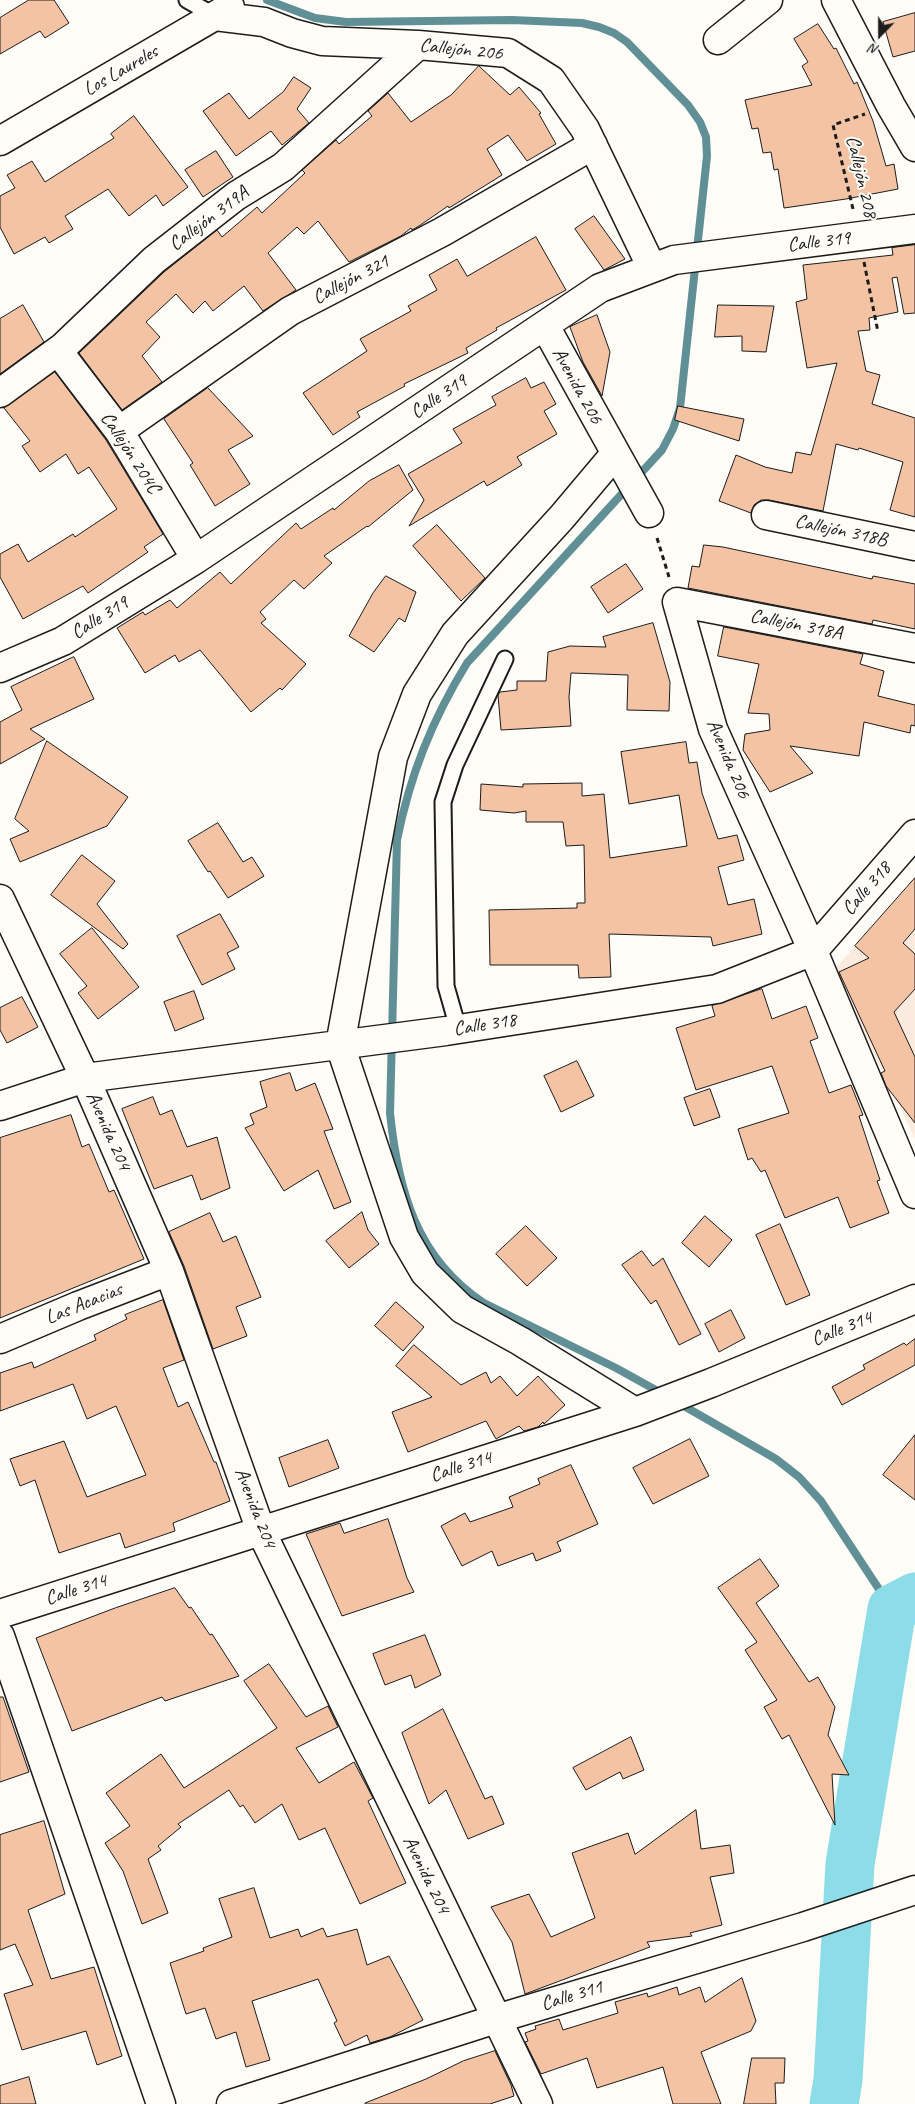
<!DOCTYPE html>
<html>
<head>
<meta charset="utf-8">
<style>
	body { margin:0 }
	#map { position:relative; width:915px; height:2104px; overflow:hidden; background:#fdfcf7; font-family:Caveat,sans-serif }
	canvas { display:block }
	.north { position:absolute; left:855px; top:10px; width:50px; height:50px; -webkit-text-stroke:4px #fdfcf7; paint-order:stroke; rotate:202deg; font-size:14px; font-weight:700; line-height:20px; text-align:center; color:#1c1c1c }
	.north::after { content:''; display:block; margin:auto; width:18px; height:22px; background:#1c1c1c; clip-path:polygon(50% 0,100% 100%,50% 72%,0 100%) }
</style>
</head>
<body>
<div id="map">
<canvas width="915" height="2104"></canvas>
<div class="north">N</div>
</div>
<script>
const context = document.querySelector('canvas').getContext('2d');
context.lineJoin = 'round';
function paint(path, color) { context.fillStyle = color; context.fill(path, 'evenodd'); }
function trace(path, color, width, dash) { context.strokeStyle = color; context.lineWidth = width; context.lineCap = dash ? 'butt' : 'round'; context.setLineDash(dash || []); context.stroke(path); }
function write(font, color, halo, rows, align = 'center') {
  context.font = font + ' Caveat,sans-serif'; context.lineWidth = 4; context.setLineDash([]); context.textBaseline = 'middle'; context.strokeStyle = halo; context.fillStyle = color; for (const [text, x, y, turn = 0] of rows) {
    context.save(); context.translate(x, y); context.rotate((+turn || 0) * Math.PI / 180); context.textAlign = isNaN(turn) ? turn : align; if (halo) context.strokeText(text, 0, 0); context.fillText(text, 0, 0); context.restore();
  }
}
paint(new Path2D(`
	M915,878V1139L834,970Z`), '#faebde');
trace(new Path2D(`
	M267,0L315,18L346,22L512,20L582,23L599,27L614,33L627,42L688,105L700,122L706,137L707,156L680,408L673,429L662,450L467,663C432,720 410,775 397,840L390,1113C398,1190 416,1258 484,1303L616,1368L663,1394
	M677,1402L776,1459L799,1477L821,1501L892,1609`), '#609096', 8);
trace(new Path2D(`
	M834,2104L838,2080L850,1864L892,1609L915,1597`), '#8ddde8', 49);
const building = new Path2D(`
	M29,0H54L69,23L45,38L40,31L0,54V18Z
	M915,13V51L893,57L883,22Z
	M818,24L834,49L836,48L854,84L857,82L873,121L886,166L894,164L898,189L846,199L784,208L778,169L774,170L771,152L763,153L758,128L752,129L745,100L812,85L802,66L808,62L794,39Z
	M479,66L510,95L519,87L541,113L539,114L556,144L527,161L508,135L487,149L502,175L449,208L448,206L419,226L412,230L411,228L401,236L349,262L318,221L304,234L297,227L268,253L296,290L263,311L244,286L213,311L205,301L193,313L176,294L146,322L160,337L142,356L162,382L122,410L79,353L164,272L217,230L222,237L257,207L262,213L305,173L302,170L336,140L339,144L372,116L368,111L388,93L411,122L451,95Z
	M294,77L311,88L297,109L309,123L282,145L271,131L236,156L203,111L229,93L249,119L283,92Z
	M134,116L188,187L163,206L156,195L129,216L108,189L65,216L73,229L49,243L45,237L14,254L0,227V196L15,188L7,175L32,161L45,182L114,138L111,134Z
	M216,151L233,177L203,197L185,170Z
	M594,216L625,259L604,270L575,229Z
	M536,237L566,290L496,328L497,330L466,348L468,353L404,384L405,386L357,412L360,417L333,435L303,393L367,351L360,339L411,311L408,306L437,290L429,275L457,259L467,276Z
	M915,245V313L904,314L897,277L892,278L898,312L869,318L870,330L858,331L866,371L880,375L872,404L915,418V517L890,510L903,462L859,448L858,450L836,444L823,511L769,500H761L754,505L751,513L719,501L736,455L765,467L792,473L796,452L811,455L837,363L807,368L796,302L807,299L803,265L893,255L892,248Z
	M23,305L44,342L0,374V319Z
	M718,305L774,306L766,352L742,351V336L715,337Z
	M597,315L610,352L602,396L583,362L570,327Z
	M55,372L106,440L163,534L144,547L148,552L88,593L83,586L23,619L0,577V554L18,544L28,562L73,534L75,537L117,509L89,467L78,474L66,454L40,472L22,446L30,441L4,408Z
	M526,378L531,388L544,382L556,404L544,411L557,434L517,457L522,465L487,486L484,481L409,526L424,500L408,474L462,443L453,429L496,405L492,397Z
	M208,388L253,436L228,450L250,484L215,506L190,465L193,463L164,419Z
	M678,406L744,419L739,441L675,420Z
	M399,465L413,490L368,527L367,526L324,556L332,563L304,589L294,580L260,612L266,619L261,623L306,664L282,690L280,688L251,712L200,650L179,662L175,655L145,673L117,628L143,612L145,615L170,600L177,608L220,572L231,584L296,523L301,529L333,508L334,510L369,481Z
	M437,525L485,578L461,601L413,546Z
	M704,545L723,547L872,579L873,576L915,584V629L873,620L872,624L688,588L692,566L699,567Z
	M626,564L643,589L608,613L591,587Z
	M386,576L416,592L405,622L399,618L374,652L349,636L373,593Z
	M653,623L670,682L669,711L627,710L628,675L571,673L569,697L571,726L501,730L498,695L500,692L517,690V681H546L548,652L570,646L606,647L603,637Z
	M724,627L863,654L860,664L884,671L878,696L915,705V726L911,725L910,733L864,722L859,756L790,746L813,773L770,792L743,750L745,734L770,730L769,714L748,713L759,664L718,656Z
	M74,657L94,699L30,729L45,739L0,764V722L22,710L11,687Z
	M47,741L128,797L107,826L20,862L10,839L29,831L15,819Z
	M686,742L689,763L697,762L702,793L718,839L737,835L744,860L718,867L728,905L754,899L762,934L713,946L711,937L609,934L611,977L579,978L578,965H490L489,910L577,908V903H585L584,845L566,846L563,822H526V811L514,813L480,810L481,784L523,787V784L582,783V796L604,794L610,858L687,846L679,795L629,804L621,752Z
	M218,823L243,862L252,857L264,876L228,898L210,871L208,872L188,841Z
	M82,855L115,881L97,904L128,944L123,949L51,895Z
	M915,878V929L903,943L915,954V989L894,1012L915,1057V1123L886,1086L881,1073L885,1071L839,972L869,958L855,946Z
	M220,914L239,947L227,953L235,969L202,985L177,936Z
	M92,928L139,987L98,1019L78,993L87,986L60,954Z
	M762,989L772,1019L806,1006L818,1038L810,1041L829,1093L851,1085L863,1115L859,1116L880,1180L877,1181L889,1213L850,1228L838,1197L785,1218L765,1170L761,1172L752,1158L748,1160L738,1129L789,1113L772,1066L696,1090L676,1028L715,1016L712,1006Z
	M194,991L204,1019L175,1031L164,1002Z
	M22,997L38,1027L7,1043L0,1030V1008Z
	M577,1061L594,1096L561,1112L544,1076Z
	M290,1073L296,1091L315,1083L333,1129L324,1131L351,1202L334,1209L318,1170L284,1191L245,1128L254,1124L250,1114L267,1107L260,1082Z
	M710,1089L720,1117L694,1126L684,1098Z
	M153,1097L160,1115L172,1110L187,1147L217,1137L230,1188L201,1200L192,1175L154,1189L122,1109Z
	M71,1115L82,1147L89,1144L109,1192L114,1190L144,1259L0,1318V1138Z
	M362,1212L368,1230L379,1244L349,1268L326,1241Z
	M210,1213L223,1242L236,1236L261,1297L236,1307L247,1336L213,1349L184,1266L169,1232Z
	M705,1216L732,1240L709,1267L682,1243Z
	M780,1224L810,1295L786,1305L756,1235Z
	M526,1226L557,1258L527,1286L496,1254Z
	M642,1251L653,1266L663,1258L701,1334L679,1345L656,1300L651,1304L622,1265Z
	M163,1300L184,1360L163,1368L178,1407L188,1402L214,1462H216L230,1501L173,1523L175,1531L125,1548L120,1533L59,1553L35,1480L20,1486L10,1459L64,1441L87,1497L146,1475L116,1406L87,1419L73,1384L0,1411V1373L32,1362L34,1368L96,1340L94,1335L127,1319L125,1315Z
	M396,1302L424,1327L403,1351L375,1326Z
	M731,1310L745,1338L719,1352L705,1324Z
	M915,1339V1365L842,1405L832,1387L865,1369L863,1365L904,1343L906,1345Z
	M414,1345L461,1385L486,1372L491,1383L500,1376L517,1396L538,1376L565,1405L544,1424L543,1422L538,1427L524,1431L519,1426L496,1439L486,1421L408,1452L392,1412L432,1397L396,1366Z
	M915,1435V1500L883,1475Z
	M690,1439L709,1476L653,1504L633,1468Z
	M328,1440L339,1468L289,1487L279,1458Z
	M571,1465L598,1524L557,1542L561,1551L536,1561L533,1553L498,1566L492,1551L462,1566L441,1526L465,1513L470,1522L513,1507L509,1497L540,1484L538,1479Z
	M388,1519L407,1578L414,1592L342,1616L306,1534L340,1523L344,1533Z
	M760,1559L779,1586L756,1603L809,1682L818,1677L835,1707L828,1735L849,1775L832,1774L835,1825L789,1735L782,1739L764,1707L777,1700L745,1650L757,1642L718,1588Z
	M175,1588L189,1608L191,1607L210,1635L212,1634L239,1676L165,1701L162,1697L72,1731L36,1638L115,1608Z
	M425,1635L441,1675L415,1688L411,1675L385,1685L373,1654Z
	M269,1664L306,1717L328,1706L338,1727L296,1748L319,1783L354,1762L373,1798L368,1801L406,1883L360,1904L325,1828L299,1840L282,1804L255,1823L243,1805L240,1807L229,1790L178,1824L181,1827L158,1846L161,1850L148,1859L168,1913L142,1924L123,1871L105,1843L130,1826L106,1793L161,1754L184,1788L277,1728L244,1681Z
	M0,1697H3L29,1772L0,1782Z
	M443,1709L485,1799L492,1796L504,1824L468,1839L446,1790L429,1804L402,1733Z
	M631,1737L644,1770L623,1779L620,1772L586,1790L573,1768Z
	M696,1810L701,1849L730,1845L734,1873L710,1877L722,1925L690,1933L692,1936L647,1942L650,1947L525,1994L512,1942L491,1907L529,1894L551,1937L595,1918L572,1853L628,1833L635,1854Z
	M44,1821L65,1894L28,1910L51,1979L94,1967L122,2056L97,2065L86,2031L22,2050L4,1994L33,1985L15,1944L0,1950V1835Z
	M254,1888L270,1938L298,1929L301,1937L323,1928L327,1937L357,1929L367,1965L389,1956L423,2020L390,2037L370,2043L367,2035L345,2046L334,2023L337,2021L318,1979L252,2001L270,2060L246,2067L236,2032L216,2039L205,2008L186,2014L170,1963L204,1951L203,1948L232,1937L219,1899Z
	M742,1978L756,2021L751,2031L701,2052L721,2104H673L663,2067L597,2088L587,2058L541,2074L525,2042L528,2041L525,2033L536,2029L535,2026L559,2019L563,2030L618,2013L615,2002L647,1993L648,1997L677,1987L679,1995L700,1987L705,2002Z
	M495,2051L511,2085L514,2096L490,2104H365V2103L426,2079L463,2061Z
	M752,2058H785L784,2083H775L776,2104H744Z
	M29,2077L36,2104H0V2086Z`);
paint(building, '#f3c3a3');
trace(building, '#1c1c1c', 1);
const service = new Path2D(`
	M187,0L215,16
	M458,1028L446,986L443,802L455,765L505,659`);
const minor = new Path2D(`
	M836,0L891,106L915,147
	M215,16L264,22L292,33L322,41L418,45L508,53L551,80L585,129L652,268
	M718,40L768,0
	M0,141L230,7
	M545,326L649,513
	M58,351L119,431L196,559
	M0,393L63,347L154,260L236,196L283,167L418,45
	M119,431L290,311L442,232L593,145
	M615,454L562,517L455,634L417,694L393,757L340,1045L404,1237L425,1273L462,1309L520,1341L635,1412
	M766,515L915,546
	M915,648L677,602L713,729L813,951L915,1194
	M0,668L63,641L196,559L600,288L674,260L915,229
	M0,899L85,1078L169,1271L261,1531L538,2104
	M0,1106L85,1078L446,1031L717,989L813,951L915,834
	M0,1339L78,1306L169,1271
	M0,1614L635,1412L711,1383L915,1299
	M0,1636L161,2104`);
const tertiary = new Path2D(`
	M231,2104L496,2019L803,1927L915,1890`);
trace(service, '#1c1c1c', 19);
trace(minor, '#1c1c1c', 31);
trace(tertiary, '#1c1c1c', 31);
trace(new Path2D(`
	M853,209L833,125L865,114
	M864,262L878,332
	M657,538L669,577`), '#1c1c1c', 3, [5, 4]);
trace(service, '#fdfcf7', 15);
trace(minor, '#fdfcf7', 28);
trace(tertiary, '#fdfcf7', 28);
write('20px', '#1c1c1c', '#fdfcf7', [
	["Callejón 206",461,50,6],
	["Los Laureles",121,71,-30],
	["Callejón 208",861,177,77],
	["Callejón 319A",209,219,-37],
	["Calle 319",819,242,-7],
	["Callejón 321",351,280,-28],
	["Avenida 206",577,386,61],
	["Calle 319",439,397,-34],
	["Callejón 204C",130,453,57],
	["Callejón 318B",841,531,12],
	["Calle 319",100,618,-32],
	["Callejón 318A",796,625,11],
	["Avenida 206",728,759,67],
	["Calle 318",867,889,-49],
	["Calle 318",485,1025,-9],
	["Avenida 204",108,1131,66],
	["Las Acacias",84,1304,-22],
	["Calle 314",842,1329,-22],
	["Calle 314",461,1467,-18],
	["Avenida 204",255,1508,69],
	["Calle 314",76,1590,-18],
	["Avenida 204",426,1875,64],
	["Calle 311",572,1996,-17]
]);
</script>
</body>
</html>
